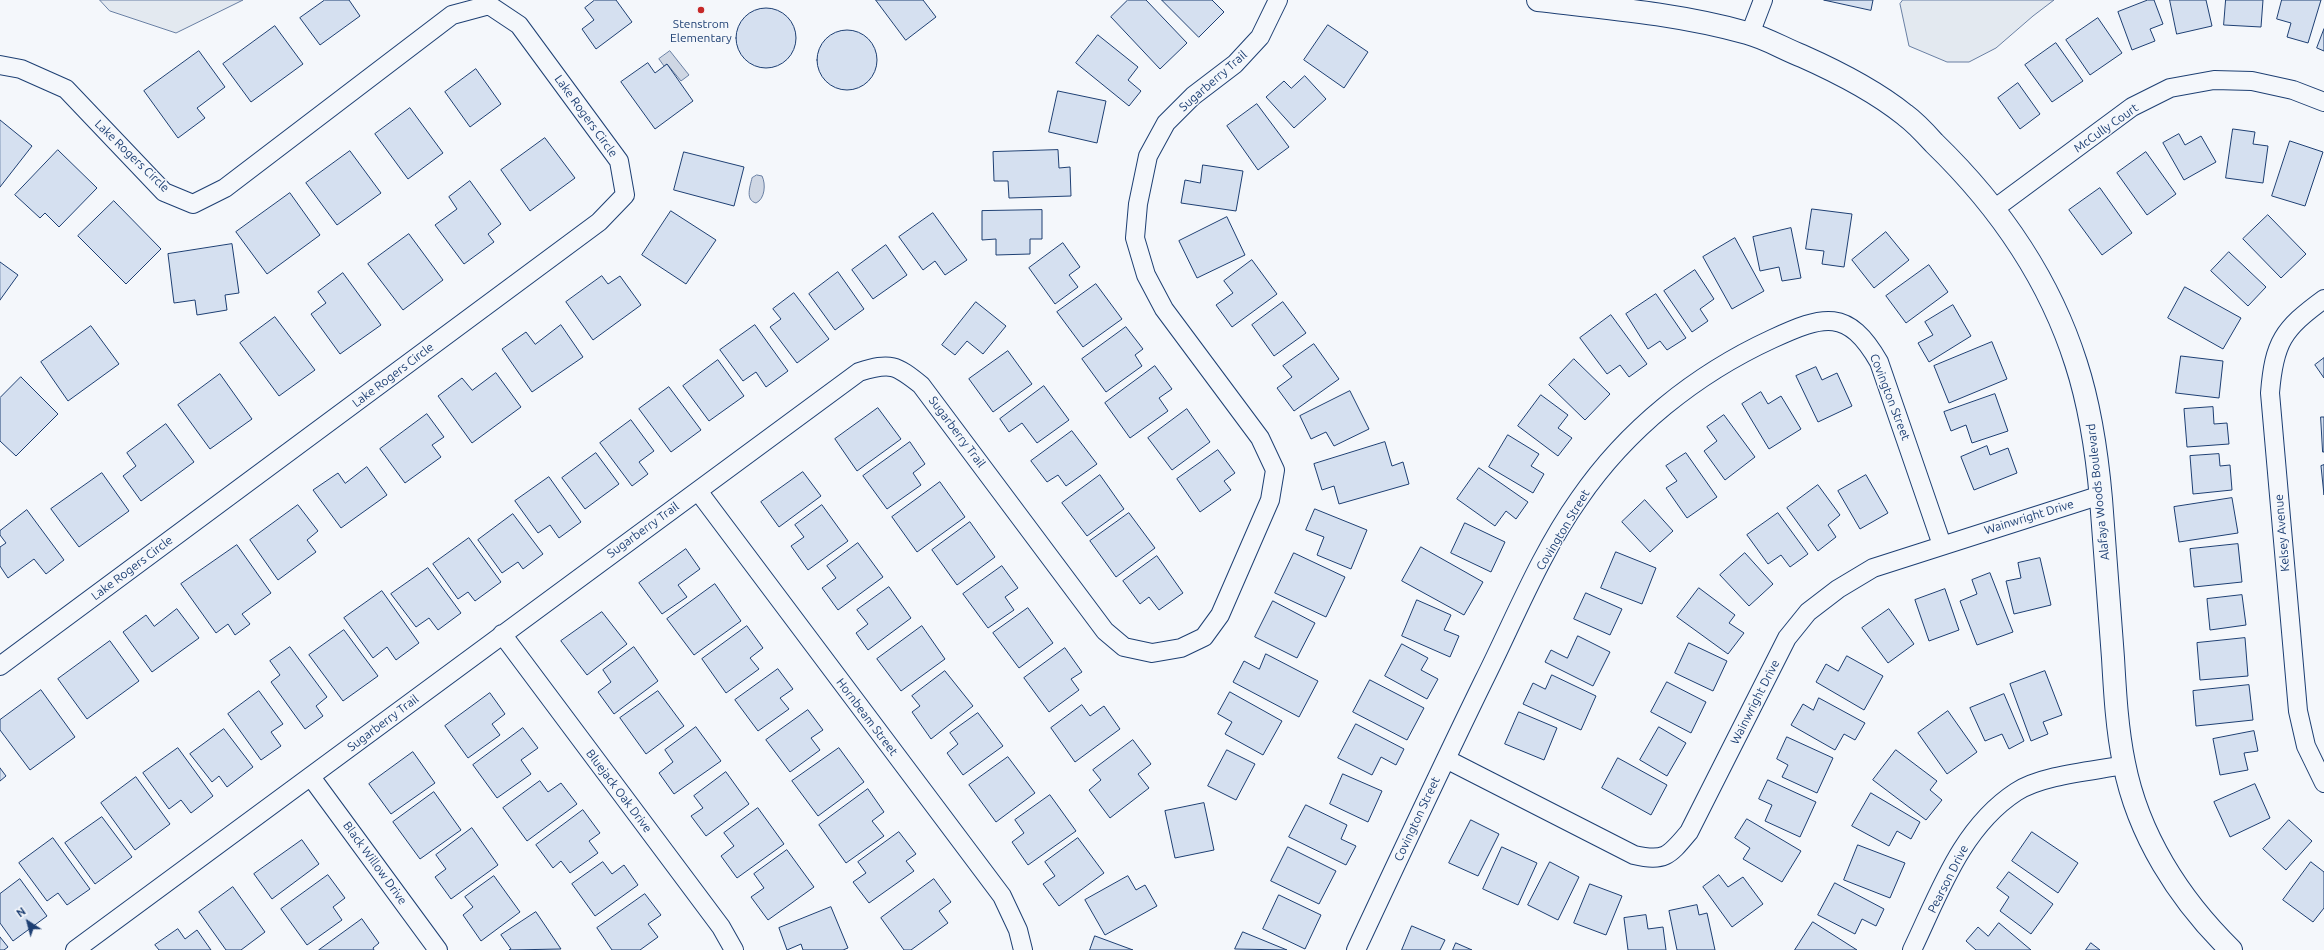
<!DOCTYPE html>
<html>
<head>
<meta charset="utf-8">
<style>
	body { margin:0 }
	#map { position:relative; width:2324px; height:950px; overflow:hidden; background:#f4f7fb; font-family:Ubuntu,sans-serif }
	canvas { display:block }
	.north { position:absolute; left:8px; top:902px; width:40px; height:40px; -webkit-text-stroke:3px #f4f7fb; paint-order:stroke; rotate:324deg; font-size:11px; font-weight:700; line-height:16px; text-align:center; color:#1d3f73 }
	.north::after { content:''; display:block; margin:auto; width:14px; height:18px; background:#1d3f73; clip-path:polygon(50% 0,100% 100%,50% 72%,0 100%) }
</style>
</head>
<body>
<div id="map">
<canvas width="2324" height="950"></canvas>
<div class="north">N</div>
</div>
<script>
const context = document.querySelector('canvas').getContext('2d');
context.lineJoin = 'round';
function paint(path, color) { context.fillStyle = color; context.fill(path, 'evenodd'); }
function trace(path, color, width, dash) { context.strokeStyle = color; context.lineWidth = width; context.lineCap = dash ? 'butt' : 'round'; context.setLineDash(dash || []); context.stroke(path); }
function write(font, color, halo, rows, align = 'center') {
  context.font = font + ' Ubuntu,sans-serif'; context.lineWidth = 3; context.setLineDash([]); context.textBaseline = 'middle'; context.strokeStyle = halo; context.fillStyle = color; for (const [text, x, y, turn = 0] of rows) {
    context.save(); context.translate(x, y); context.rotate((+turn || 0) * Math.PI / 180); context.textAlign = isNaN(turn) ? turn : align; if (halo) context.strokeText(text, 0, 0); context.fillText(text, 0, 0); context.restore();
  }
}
const green = new Path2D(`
	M100,0H243L176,33L110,11Z
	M1903,0H2054L2033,16L1996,48L1969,62H1947L1909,46L1900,4Z`);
paint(green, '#e3e9f0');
trace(green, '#687fa3', 1);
const water = new Path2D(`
	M670,51L689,75L681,81L667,64L664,66L659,59Z
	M757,175L762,176C766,184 765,199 756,203C745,200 750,187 752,178Z`);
paint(water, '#cfd7e4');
trace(water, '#687fa3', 1);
const building = new Path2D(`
	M325,0H349L360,16L320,45L300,18Z
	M595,0H616L632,22L596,49L582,29L594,20L585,8Z
	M876,0H923L936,17L906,40Z
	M1128,0H1146L1187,43L1160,69L1111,17Z
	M1162,0H1212L1224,12L1199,37Z
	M1824,0H1873L1871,10Z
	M2148,0H2154L2163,24L2150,29L2155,41L2132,50L2118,12Z
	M2170,0H2206L2212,26L2177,34Z
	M2226,0H2263L2261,27L2224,25Z
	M2282,0H2321L2308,43L2287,37L2291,23L2277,19Z
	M736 38a30 30 0 1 1 60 0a30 30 0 1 1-60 0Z
	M2098,18L2122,53L2090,75L2066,40Z
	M1328,25L1368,52L1344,88L1304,60Z
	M275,26L303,64L251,102L223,64Z
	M2324,29V51L2317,48Z
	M817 60a30 30 0 1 1 60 0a30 30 0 1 1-60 0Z
	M1098,35L1138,67L1128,80L1141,91L1129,106L1076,63Z
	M2056,43L2083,81L2052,102L2025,65Z
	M199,51L225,87L197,108L205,118L178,138L144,91Z
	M648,63L655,73L667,64L693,101L655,129L621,82Z
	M476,69L501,104L470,127L445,92Z
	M1305,76L1326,99L1294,128L1266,97L1284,81L1291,88Z
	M2018,83L2040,114L2020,129L1998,98Z
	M1058,91L1106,101L1097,143L1049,132Z
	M1257,104L1289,147L1258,170L1227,126Z
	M410,108L443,153L408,179L375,134Z
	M0,120L32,146L0,187Z
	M2233,129L2255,132L2253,144L2268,146L2263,183L2226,178Z
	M2179,134L2185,145L2201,136L2216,162L2184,180L2163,143Z
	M545,138L575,178L530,211L501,170Z
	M2290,141L2323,152L2305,206L2272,196Z
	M58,150L97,188L59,227L45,213L40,218L15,195Z
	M1058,150L1059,168L1070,167L1071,196L1009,198L1008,181H994L993,152Z
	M350,151L381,193L337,225L306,183Z
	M684,152L744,167L734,206L674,190Z
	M2146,152L2176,194L2147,215L2117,173Z
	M1203,165L1243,171L1236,211L1181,203L1185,180L1200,183Z
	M470,181L501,224L488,234L494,242L464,264L435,225L457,209L449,197Z
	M2100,188L2132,233L2102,255L2069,210Z
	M290,193L320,235L267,274L236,232Z
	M114,201L161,249L126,284L78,236Z
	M1812,209L1852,214L1844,267L1822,264L1824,251L1806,249Z
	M1042,210V239H1030V254L996,255V239L982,240V211Z
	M671,211L716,240L686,284L642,255Z
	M933,213L967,260L945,275L935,261L923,270L899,237Z
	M2268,215L2306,254L2281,278L2243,239Z
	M1227,217L1245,255L1197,278L1179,241Z
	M1791,228L1801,278L1782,281L1779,267L1760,271L1753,237Z
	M1886,232L1909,260L1874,288L1852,260Z
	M409,234L443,280L403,310L368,264Z
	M1735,238L1764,291L1732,309L1703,257Z
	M1063,243L1080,267L1069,275L1078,287L1055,304L1029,268Z
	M232,244L239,293L225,295L227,310L197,315L195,300L174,303L168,254Z
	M886,245L907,275L873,299L852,270Z
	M2229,252L2266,287L2248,306L2211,271Z
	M1252,260L1277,294L1232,327L1216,305L1233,293L1224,281Z
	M0,262L18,275L0,300Z
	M1929,265L1948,292L1906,323L1886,296Z
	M1695,270L1714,299L1700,309L1708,321L1692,332L1664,291Z
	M838,272L864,309L835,330L809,294Z
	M343,273L381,325L340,354L311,314L326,303L318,292Z
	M602,276L608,284L620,276L641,305L593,340L566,302Z
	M1096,284L1122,319L1083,347L1057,312Z
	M2185,287L2241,318L2223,349L2168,318Z
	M794,293L829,339L797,363L770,327L781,319L773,309Z
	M1656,294L1686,338L1667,350L1660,341L1648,349L1626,314Z
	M976,302L1006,326L983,354L967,341L955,355L942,345Z
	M1283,302L1306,333L1274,356L1252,325Z
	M1953,305L1971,336L1929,362L1918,343L1933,335L1925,322Z
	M1611,315L1647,364L1629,377L1620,365L1607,374L1580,338Z
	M275,317L315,370L279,396L240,343Z
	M561,325L583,357L532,392L502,349L526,332L535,344Z
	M755,325L788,371L766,387L756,372L743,381L720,350Z
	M91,326L119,364L68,401L41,362Z
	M1126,327L1143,349L1135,355L1142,366L1106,392L1082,359Z
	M1992,342L2007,379L1949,403L1934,366Z
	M1314,344L1339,379L1294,411L1277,388L1292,377L1283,366Z
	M1008,351L1032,384L993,412L969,379Z
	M2181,356L2223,361L2219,398L2176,393Z
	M2324,358V378L2315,365Z
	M1574,359L1610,394L1585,420L1549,385Z
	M718,360L744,396L709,421L683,386Z
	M1155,366L1172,389L1159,398L1168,411L1130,438L1105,403Z
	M1816,367L1822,380L1837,373L1852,406L1818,422L1796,376Z
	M496,373L521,407L472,443L438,396L462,378L472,390Z
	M220,374L252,419L210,449L178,405Z
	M21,377L58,414L16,456L0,441V398Z
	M1044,386L1069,420L1037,443L1022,423L1009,432L1000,419Z
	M669,387L701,430L671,452L639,409Z
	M1350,391L1369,429L1334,446L1326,432L1311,439L1300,416Z
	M1761,392L1768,404L1781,396L1801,429L1769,449L1742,404Z
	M1995,394L2008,431L1972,443L1966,425L1951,431L1944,412Z
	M1541,395L1568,415L1558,428L1572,438L1558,456L1518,426Z
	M2213,407L2214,424L2227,423L2229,444L2187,447L2184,409Z
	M878,408L901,439L857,471L835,439Z
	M1187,409L1210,442L1172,470L1148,438Z
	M427,414L444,437L432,445L441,457L405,483L380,449Z
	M1724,415L1755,457L1725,480L1704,451L1717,441L1707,427Z
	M2321,417H2324V452H2323Z
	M631,420L654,451L639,462L648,474L632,486L600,443Z
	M166,424L194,462L141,501L123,476L136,466L127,453Z
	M1072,431L1097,464L1066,486L1058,475L1047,482L1031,461Z
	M1508,435L1539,454L1531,466L1544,474L1533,493L1489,467Z
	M910,442L925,464L913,473L921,485L887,509L863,476Z
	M1385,442L1392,466L1403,462L1409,484L1339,504L1334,486L1322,490L1314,464Z
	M1987,446L1990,455L2008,448L2017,473L1974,490L1961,457Z
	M1218,450L1235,473L1224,481L1231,490L1200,512L1177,479Z
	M596,453L619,484L585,509L562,478Z
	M1686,453L1717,497L1687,518L1666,488L1677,481L1666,466Z
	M2219,454L2220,466L2230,465L2232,490L2193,494L2190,456Z
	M2324,465V495L2321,466Z
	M367,467L387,495L341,528L313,490L338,473L345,483Z
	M1479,468L1528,502L1516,519L1506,511L1495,526L1457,499Z
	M803,472L821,496L779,527L761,502Z
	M102,473L129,511L79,547L51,509Z
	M1100,475L1124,509L1087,536L1062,503Z
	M1866,475L1888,513L1860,529L1838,491Z
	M549,477L581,522L559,538L550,525L538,533L515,501Z
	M940,482L965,517L917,552L892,517Z
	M1818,485L1840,515L1828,525L1836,537L1818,551L1787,508Z
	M2232,498L2238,533L2179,542L2174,507Z
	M1645,500L1673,531L1650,552L1622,522Z
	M298,505L318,531L307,540L316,552L278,580L250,540Z
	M822,505L848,541L808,570L791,546L804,537L795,525Z
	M1315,509L1367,530L1351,569L1317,555L1324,537L1306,530Z
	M27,510L64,560L46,574L34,559L8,578L0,566V547L6,543L0,535V531Z
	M1129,513L1155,548L1116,577L1090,541Z
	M1778,513L1808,554L1790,567L1781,555L1768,564L1747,535Z
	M513,514L543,554L523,569L518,562L502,573L478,540Z
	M970,522L995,557L957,585L932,550Z
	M1465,523L1505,542L1491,572L1451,553Z
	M469,538L501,582L475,601L468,592L458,599L433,564Z
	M858,543L883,577L838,610L822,588L836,578L827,566Z
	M2238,544L2242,582L2194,587L2190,549Z
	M237,545L271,593L242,614L250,624L235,635L228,624L216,633L181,584Z
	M1421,547L1483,582L1464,615L1402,581Z
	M686,549L700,569L678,585L687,597L662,614L639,583Z
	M1616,552L1656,568L1642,604L1601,588Z
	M1294,553L1345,577L1326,617L1275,593Z
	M1745,553L1773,584L1749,606L1720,575Z
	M1157,556L1183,593L1159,610L1149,597L1140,604L1123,581Z
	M2040,558L2051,605L2014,614L2006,581L2021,578L2018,563Z
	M1002,566L1018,588L1005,597L1014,610L988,628L963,594Z
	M428,568L461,613L438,630L429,618L416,627L391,594Z
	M1990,573L2013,632L1977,645L1960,601L1977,594L1972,580Z
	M715,584L741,621L694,655L667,619Z
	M889,587L911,618L868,650L856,633L868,624L857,610Z
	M1699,588L1735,615L1729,623L1744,633L1728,654L1677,617Z
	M1945,589L1959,630L1929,641L1915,600Z
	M382,591L419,643L396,660L387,647L373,658L344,618Z
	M1586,593L1622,609L1610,635L1574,619Z
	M2242,595L2246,625L2210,630L2207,599Z
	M1417,600L1451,615L1444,630L1459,636L1450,657L1402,636Z
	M1273,601L1315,623L1297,658L1255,637Z
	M1028,608L1053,643L1019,668L993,633Z
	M177,609L199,638L152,672L123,632L146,615L154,626Z
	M1889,609L1914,644L1888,663L1862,628Z
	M602,612L627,644L587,675L561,641Z
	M747,626L763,648L750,658L759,669L726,693L702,659Z
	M922,626L945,659L901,691L877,659Z
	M344,630L378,676L343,701L309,655Z
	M1578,636L1610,652L1593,686L1545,662L1551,650L1567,658Z
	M2245,638L2248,676L2200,680L2197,643Z
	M110,641L139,681L87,719L58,679Z
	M1689,643L1727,661L1713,691L1675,673Z
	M1402,644L1428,658L1421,670L1438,679L1427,699L1385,676Z
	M290,647L327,697L316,706L323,716L305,729L271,682L280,675L270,661Z
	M634,647L658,681L614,714L598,692L611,682L603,670Z
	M1065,648L1082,672L1071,679L1079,690L1049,712L1024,678Z
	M1266,654L1318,681L1299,717L1233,682L1244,661L1259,669Z
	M1847,656L1883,676L1864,710L1816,682L1826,664L1838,671Z
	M778,669L793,689L780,698L789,709L758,731L735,700Z
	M945,671L973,706L931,739L912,712L920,706L912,696Z
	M2045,671L2062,715L2043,722L2048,734L2031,741L2010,684Z
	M1552,675L1596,696L1581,730L1523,704L1533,683L1545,689Z
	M1370,680L1424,708L1407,740L1353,712Z
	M1667,682L1706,702L1691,733L1651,712Z
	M2249,685L2253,720L2196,726L2193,691Z
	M41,690L75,737L30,770L0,730V720Z
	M259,691L283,724L271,732L281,746L261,760L228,714Z
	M658,691L684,726L646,754L620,718Z
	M1230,692L1282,721L1263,755L1225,734L1232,722L1218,714Z
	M490,693L505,714L492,724L500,735L468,758L445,726Z
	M2004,694L2024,741L2009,749L2002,734L1985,741L1970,708Z
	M1819,698L1865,723L1855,740L1844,734L1835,750L1791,725L1803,704L1813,710Z
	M1082,705L1090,716L1104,706L1120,729L1075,762L1051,728Z
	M808,710L823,730L811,738L820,750L790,772L766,740Z
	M1948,711L1977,752L1947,774L1918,733Z
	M1519,712L1557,728L1544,760L1505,744Z
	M978,713L1003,746L963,775L947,753L958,744L950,733Z
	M1356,724L1404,749L1396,765L1381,757L1372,775L1338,758Z
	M696,727L721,761L674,794L659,773L673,762L665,750Z
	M1659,727L1686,743L1667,776L1640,760Z
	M523,728L538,748L521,760L531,774L497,798L473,765Z
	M224,729L253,767L227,787L219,776L212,782L190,754Z
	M2254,731L2258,751L2244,753L2248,770L2220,775L2213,739Z
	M1787,737L1833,758L1817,793L1782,777L1788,765L1777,759Z
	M1133,740L1151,764L1138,774L1149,788L1110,818L1089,790L1101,780L1093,770Z
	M178,748L213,796L191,813L181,800L169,809L143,773Z
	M839,748L864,782L818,816L792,781Z
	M1227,750L1255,764L1236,800L1208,786Z
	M1896,750L1937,781L1930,790L1942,800L1926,820L1873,780Z
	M413,752L435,783L391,814L369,784Z
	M1008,757L1035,793L996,822L969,785Z
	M1618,758L1667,785L1651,815L1602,788Z
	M0,768L6,776L0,781Z
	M726,772L749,804L706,836L691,816L703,808L694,796Z
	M1343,774L1382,791L1368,822L1330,804Z
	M136,777L170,824L135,850L101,803Z
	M1768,780L1816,802L1800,837L1765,821L1772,805L1759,799Z
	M540,781L548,792L561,783L577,804L527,841L503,808Z
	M2255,784L2270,818L2230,837L2214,802Z
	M868,789L884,812L872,821L884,836L846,863L819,825Z
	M434,792L461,830L420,859L393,822Z
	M1871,793L1920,822L1911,839L1897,831L1889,846L1852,826Z
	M1050,795L1076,831L1028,865L1012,842L1024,833L1015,820Z
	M1204,803L1214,850L1175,858L1165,811Z
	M1306,805L1347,825L1341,839L1356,846L1346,865L1289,837Z
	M758,808L784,844L737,878L721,856L734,846L724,833Z
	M583,810L600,833L589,841L598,853L570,873L561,861L553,868L536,845Z
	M102,817L132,857L95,884L65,843Z
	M1747,819L1801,851L1782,882L1743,859L1750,848L1735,838Z
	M1471,820L1499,834L1478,876L1449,863Z
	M2289,820L2312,841L2286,870L2263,849Z
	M472,828L498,865L451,899L435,877L446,869L436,855Z
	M899,832L916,854L906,861L914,871L869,903L853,882L866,873L858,862Z
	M2032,832L2078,863L2058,893L2012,861Z
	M53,838L90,889L67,905L58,893L47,901L19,863Z
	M1078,838L1104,873L1059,906L1043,884L1055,876L1045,862Z
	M302,840L319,864L272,899L254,874Z
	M1858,845L1905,863L1890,898L1844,880Z
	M1288,847L1336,871L1319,904L1271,881Z
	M1502,847L1537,863L1518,905L1483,889Z
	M787,850L814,887L768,920L751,897L764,888L754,874Z
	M603,862L612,874L624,865L638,885L595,916L572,884Z
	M1550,862L1579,877L1558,920L1528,905Z
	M2311,862L2324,872V908L2313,922L2283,900Z
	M2009,872L2053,904L2031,934L2000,911L2009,897L1997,888Z
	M328,875L345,898L333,907L342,920L307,945L281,909Z
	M1719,875L1728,887L1743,877L1763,904L1732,927L1703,887Z
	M494,876L520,912L481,941L463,915L473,907L465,897Z
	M1128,876L1136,890L1145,885L1157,906L1105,935L1085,900Z
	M20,879L47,916L13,941L0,923V894Z
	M934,879L951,902L939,911L948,923L911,950H904L881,918Z
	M1835,883L1884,909L1876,926L1862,919L1855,934L1818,915Z
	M1590,884L1622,896L1606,935L1574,923Z
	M233,887L265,932L241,950H226L199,912Z
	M645,894L661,915L648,924L658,937L640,950H612L597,928Z
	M1279,895L1321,915L1305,949L1263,929Z
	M1697,905L1699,915L1707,913L1715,950H1677L1669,911Z
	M831,907L848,948L843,950H803L801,944L787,950L779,928Z
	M536,912L561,949L509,950L511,949L501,935Z
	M1646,915L1648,929L1663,927L1666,950H1628L1624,918Z
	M362,919L379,943L373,948L374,950H319Z
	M1813,922L1857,950H1795Z
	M1999,923L2031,950H1976L1966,941L1978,927L1988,936Z
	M1412,926L1445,940L1440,950H1402Z
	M178,929L185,939L197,930L211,950H159L155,945Z
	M1243,932L1287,950L1235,949Z
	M1095,936L1133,950H1090Z
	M0,937L8,947L4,950H0Z
	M1456,943L1472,950H1453Z
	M2091,943L2100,950H2086Z`);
paint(building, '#d5e0f0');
trace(building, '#1d3f73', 1);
const street = new Path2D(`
	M1750,34L1763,0
	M0,65L21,69L66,89L164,192L193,204L225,188L452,15L489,5L519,25L619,161L625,195L599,222L0,666
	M1994,209L2132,107L2170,88L2214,80L2252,81L2293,90L2324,102
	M2324,299C2283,329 2274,342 2270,393L2298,711L2306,746L2324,783
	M698,491L1002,896L1018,930L1023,950
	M502,634L721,927L734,950
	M1446,759L1634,855C1665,862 1669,856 1689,832L1787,638L1808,612L1838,589L1873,568L2101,495
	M311,777L438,950
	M75,950L859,372C891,362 896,365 921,385L1105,631L1124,647L1152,653L1181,648L1204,637L1220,615L1270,500L1275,470L1260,438L1164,309L1146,275L1135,238L1138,204L1148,156L1166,123L1193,96L1235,64L1260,37L1278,0
	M1356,950C1398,860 1440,770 1484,680C1514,620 1540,554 1579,499C1627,429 1696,374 1772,339C1824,315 1848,308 1879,362L1942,545
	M1912,950C1939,894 1961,828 2016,792C2042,775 2093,771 2124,765`);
const secondary = new Path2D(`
	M1538,0C1608,8 1679,14 1747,33C1766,38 1784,49 1802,56C1838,72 1874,90 1905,115C1916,123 1925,133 1934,143C1997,204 2049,278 2076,363C2090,406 2097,454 2101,499C2105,552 2109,605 2113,658C2115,693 2117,729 2124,763C2138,835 2179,899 2231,950`);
trace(street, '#1d3f73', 20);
trace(secondary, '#1d3f73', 24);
trace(street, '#f4f7fb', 18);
trace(secondary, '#f4f7fb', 22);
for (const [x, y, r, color] of [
	[701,10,4,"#c62828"]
]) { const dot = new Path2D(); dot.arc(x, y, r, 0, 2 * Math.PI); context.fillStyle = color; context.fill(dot); trace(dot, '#f4f7fb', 1.5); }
write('12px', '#1d3f73', '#f4f7fb', [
	["Stenstrom",701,24],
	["Elementary",701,38]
]);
write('12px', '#1d3f73', '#f4f7fb', [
	["Sugarberry Trail",1213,81,-41],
	["Lake Rogers Circle",586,116,54],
	["McCully Court",2106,128,-35],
	["Lake Rogers Circle",132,156,44],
	["Lake Rogers Circle",393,375,-37],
	["Covington Street",1890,397,69],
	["Sugarberry Trail",957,432,53],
	["Alafaya Woods Boulevard",2098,492,-96],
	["Wainwright Drive",2029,517,-17],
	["Sugarberry Trail",643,530,-36],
	["Covington Street",1563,530,-59],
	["Kelsey Avenue",2282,533,-95],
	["Lake Rogers Circle",132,568,-37],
	["Wainwright Drive",1755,702,-63],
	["Hornbeam Street",867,717,53],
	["Sugarberry Trail",383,723,-37],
	["Bluejack Oak Drive",619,791,53],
	["Covington Street",1417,819,-65],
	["Black Willow Drive",375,863,54],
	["Pearson Drive",1948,879,-63]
]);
</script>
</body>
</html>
